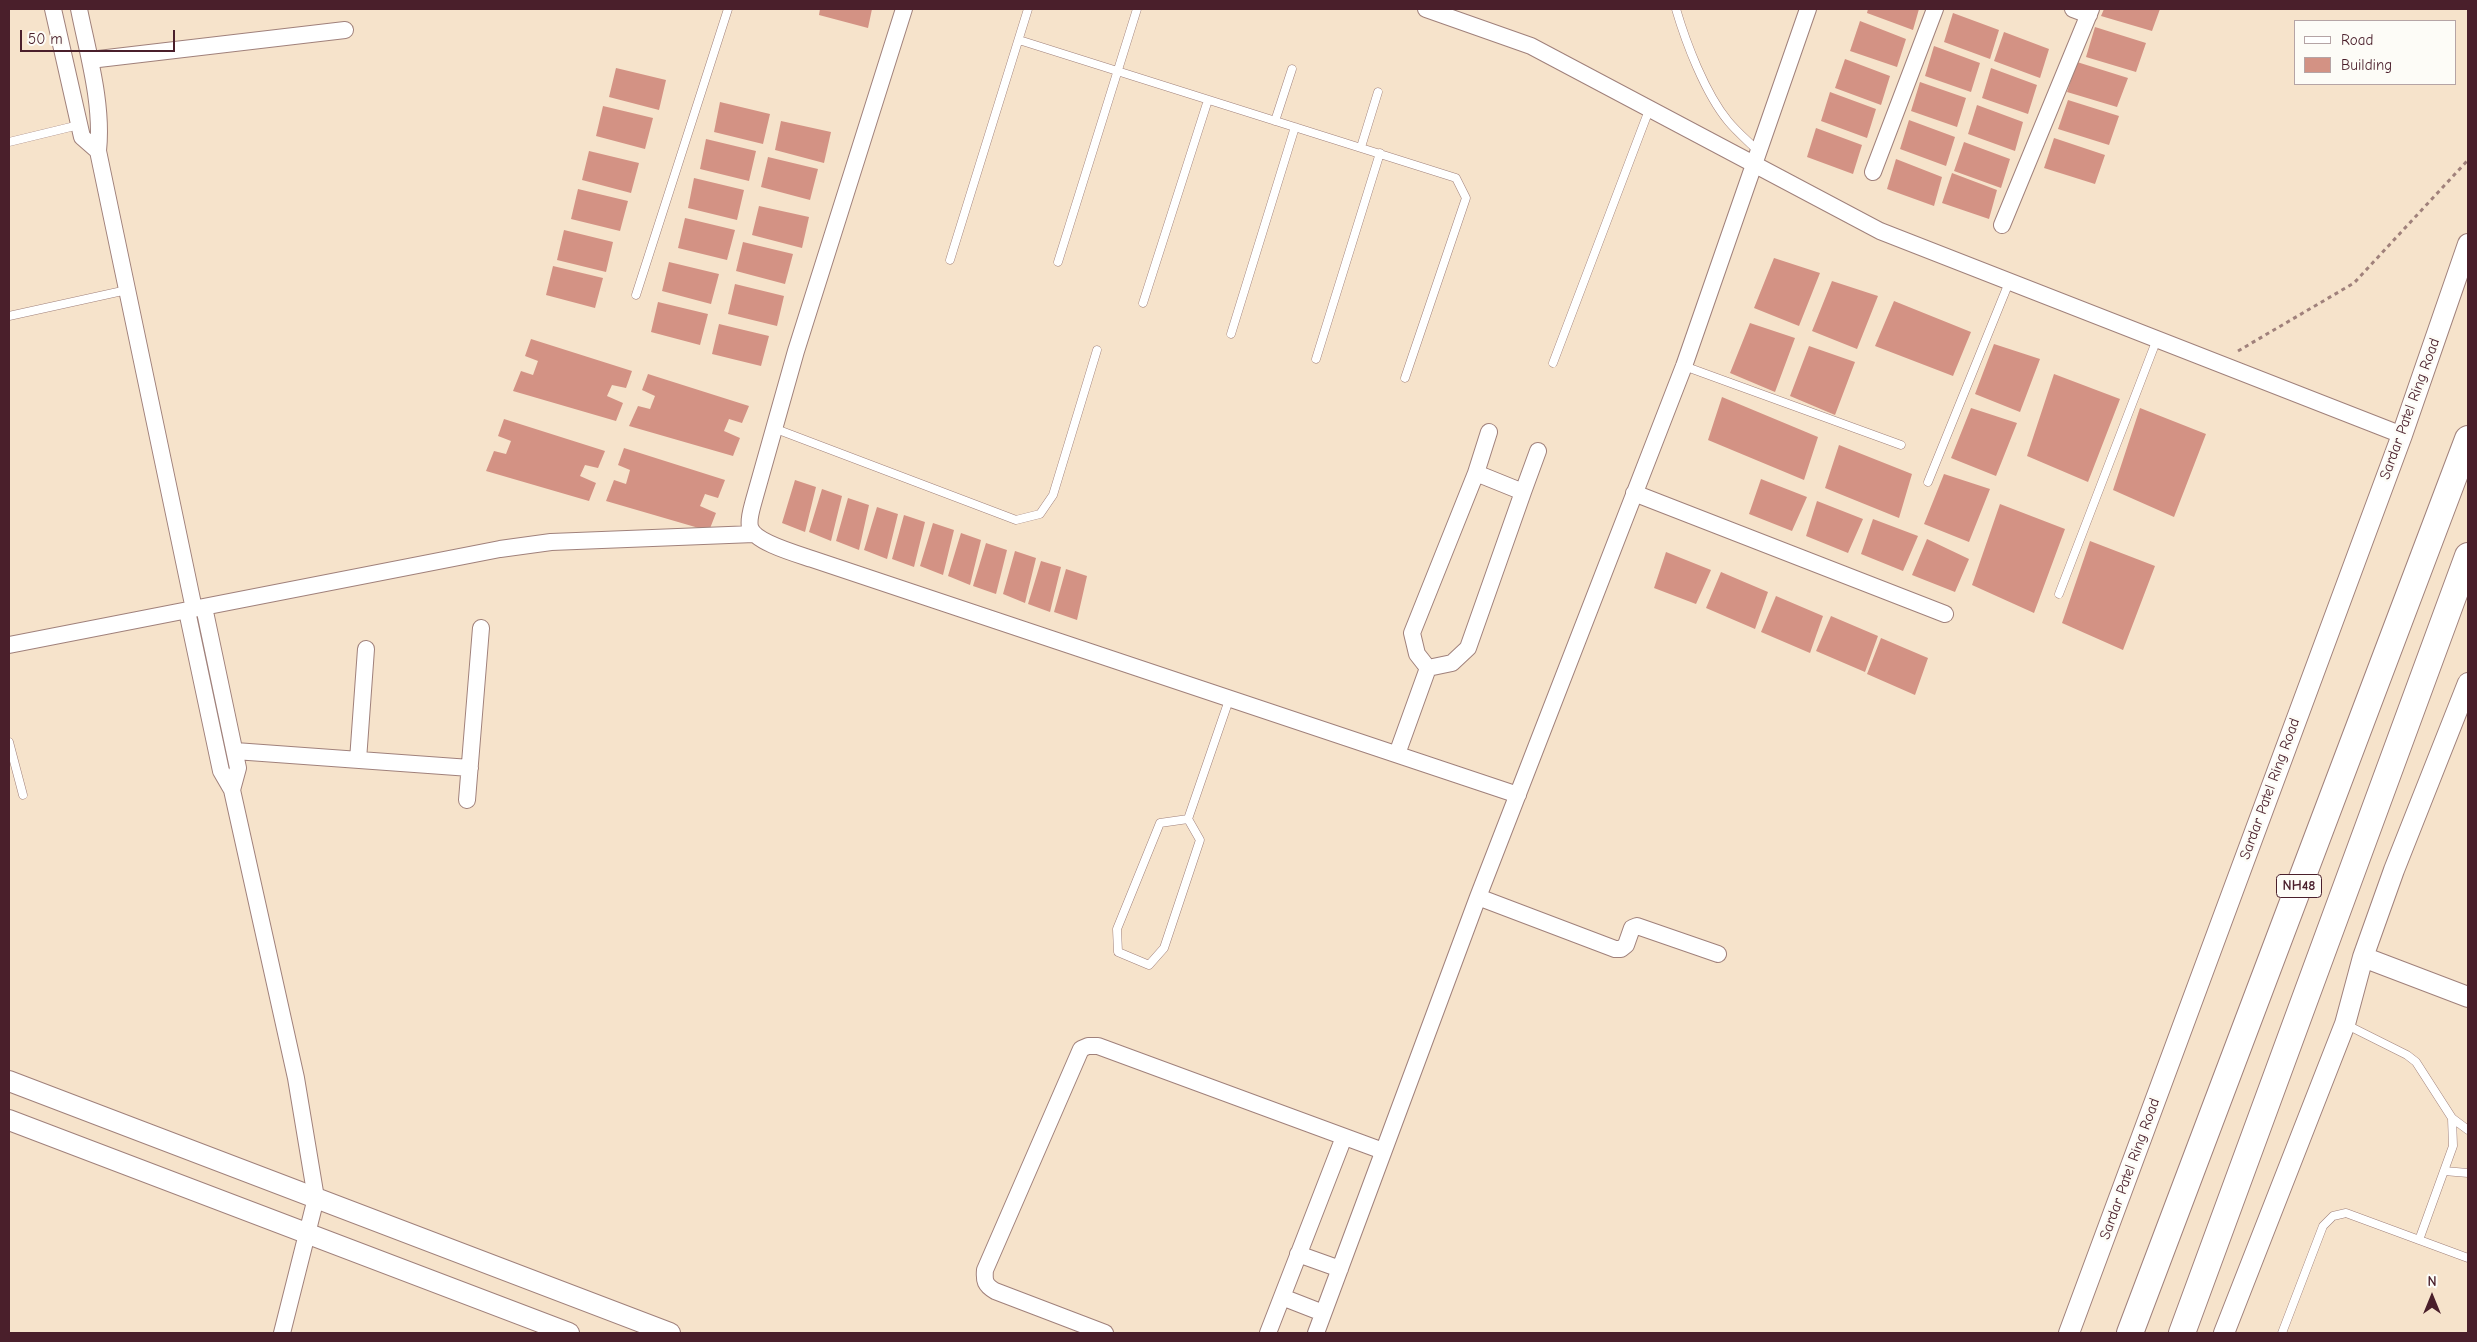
<!DOCTYPE html>
<html>
<head>
<meta charset="utf-8">
<style>
	body { margin:0 }
	#map { position:relative; width:2477px; height:1342px; overflow:hidden; background:#f6e3cb; font-family:"Comic Neue",sans-serif }
	canvas { display:block }
	.frame { position:absolute; inset:0; border:10px solid #4a1f2b; pointer-events:none }
	.legend { position:absolute; left:2294px; top:20px; width:162px; height:65px; box-sizing:border-box; background:#fdfcf7; border:1px solid #b5a4a5; margin:0; padding:6px 9px; list-style:none; font-size:15px; color:#4a1f2b }
	.legend li { display:flex; align-items:center; gap:10px; height:25px }
	.legend b { width:25px; border:1px solid #b5a4a5 }
	.north { position:absolute; left:2407px; top:1272px; width:50px; height:50px; -webkit-text-stroke:4px #fdfcf7; paint-order:stroke; rotate:0deg; font-size:14px; font-weight:700; line-height:20px; text-align:center; color:#4a1f2b }
	.north::after { content:''; display:block; margin:auto; width:18px; height:22px; background:#4a1f2b; clip-path:polygon(50% 0,100% 100%,50% 72%,0 100%) }
	.scale { position:absolute; left:20px; top:30px; width:155px; height:22px; box-sizing:border-box; border:2px solid #4a1f2b; border-top:0; padding-left:6px; font-size:15px; line-height:18px; white-space:nowrap; color:#4a1f2b; -webkit-text-stroke:4px #fdfcf7; paint-order:stroke }
</style>
</head>
<body>
<div id="map">
<canvas width="2477" height="1342"></canvas>
<div class="frame"></div>
<ul class="legend">
<li><b style="height:6px;background:#fff"></b>Road</li>
<li><b style="height:14px;background:#d39284"></b>Building</li>
</ul>
<div class="north">N</div>
<div class="scale">50 m</div>
</div>
<script>
const context = document.querySelector('canvas').getContext('2d');
context.lineJoin = 'round';
function paint(path, color) { context.fillStyle = color; context.fill(path, 'evenodd'); }
function trace(path, color, width, dash) { context.strokeStyle = color; context.lineWidth = width; context.lineCap = dash ? 'butt' : 'round'; context.setLineDash(dash || []); context.stroke(path); }
function write(font, color, halo, rows, align = 'center') {
  context.font = font + ' "Comic Neue",sans-serif'; context.lineWidth = 5; context.setLineDash([]); context.textBaseline = 'middle'; context.strokeStyle = halo; context.fillStyle = color; for (const [text, x, y, turn = 0] of rows) {
    context.save(); context.translate(x, y); context.rotate((+turn || 0) * Math.PI / 180); context.textAlign = isNaN(turn) ? turn : align; if (halo) context.strokeText(text, 0, 0); context.fillText(text, 0, 0); context.restore();
  }
}
paint(new Path2D(`
	M820,9H872L868,28L819,15Z
	M1868,9H1919L1913,30L1867,13Z
	M2104,9H2160L2152,31L2101,16Z
	M1953,13L1999,30L1990,59L1944,42Z
	M1860,21L1906,39L1897,67L1850,51Z
	M2095,27L2146,43L2136,72L2086,57Z
	M2004,32L2049,49L2040,78L1994,61Z
	M1934,46L1980,63L1971,92L1925,76Z
	M1845,59L1890,76L1881,105L1835,88Z
	M2077,62L2128,78L2117,107L2067,92Z
	M616,68L666,80L659,110L609,97Z
	M1991,68L2037,85L2028,114L1982,98Z
	M1920,82L1966,98L1957,127L1911,111Z
	M1830,92L1876,109L1867,138L1821,121Z
	M2068,100L2119,116L2109,145L2058,129Z
	M720,102L770,114L763,144L714,132Z
	M1977,105L2023,122L2015,151L1968,134Z
	M603,106L653,118L645,149L596,136Z
	M1909,120L1955,137L1946,166L1900,149Z
	M781,121L831,132L824,163L775,150Z
	M1816,128L1862,145L1853,174L1807,157Z
	M2054,138L2105,155L2095,184L2044,168Z
	M706,139L756,151L749,181L700,169Z
	M1964,142L2010,159L2001,188L1954,171Z
	M589,151L639,163L631,193L582,180Z
	M768,157L818,169L810,200L761,187Z
	M1896,159L1942,177L1934,206L1887,189Z
	M1952,173L1997,190L1989,219L1942,203Z
	M694,178L744,190L737,220L688,208Z
	M578,189L628,201L620,231L571,219Z
	M759,206L809,217L802,248L752,235Z
	M685,218L735,230L727,260L678,248Z
	M564,230L613,242L606,272L557,260Z
	M743,242L793,254L785,284L736,271Z
	M1774,258L1820,273L1799,326L1754,308Z
	M669,262L719,274L711,304L662,291Z
	M553,266L603,278L595,308L546,295Z
	M1832,281L1878,296L1857,349L1812,331Z
	M735,284L784,296L777,326L728,314Z
	M1894,301L1971,332L1953,376L1875,346Z
	M658,302L708,314L700,345L651,332Z
	M1750,323L1795,338L1775,392L1730,373Z
	M719,324L769,336L761,366L712,354Z
	M531,339L632,371L626,388L612,385L607,396L623,403L616,421L513,391L521,371L533,375L538,361L525,356Z
	M1994,344L2040,359L2020,412L1975,394Z
	M1809,346L1855,362L1835,415L1790,396Z
	M648,374L749,406L742,423L729,419L724,431L740,438L733,456L629,426L638,406L650,409L655,396L642,390Z
	M2054,374L2120,399L2088,482L2027,456Z
	M1722,397L1818,437L1804,480L1708,440Z
	M1971,408L2017,423L1996,476L1951,458Z
	M2140,408L2206,434L2174,517L2113,490Z
	M504,419L605,451L598,468L585,465L580,476L596,483L589,501L486,471L494,451L506,454L511,441L498,436Z
	M1839,445L1912,474L1899,518L1825,488Z
	M624,448L725,480L718,498L705,494L700,506L716,513L709,531L606,501L614,480L626,484L630,470L618,465Z
	M1944,474L1990,489L1969,542L1924,524Z
	M1761,479L1807,497L1792,531L1749,514Z
	M795,480L816,487L805,532L782,523Z
	M822,489L842,496L831,541L809,532Z
	M848,498L869,505L859,550L836,541Z
	M1817,501L1863,519L1848,553L1806,536Z
	M2000,504L2065,529L2034,613L1972,585Z
	M877,507L898,514L887,559L864,550Z
	M904,515L925,522L914,567L892,559Z
	M1873,519L1918,536L1903,571L1861,554Z
	M933,523L954,530L943,575L920,566Z
	M961,533L981,540L970,585L948,576Z
	M1927,539L1969,559L1955,592L1912,575Z
	M2090,541L2155,566L2123,650L2062,623Z
	M986,543L1007,550L996,594L973,586Z
	M1015,551L1036,558L1025,603L1003,594Z
	M1666,552L1711,570L1696,604L1654,588Z
	M1041,561L1061,567L1050,612L1028,604Z
	M1066,569L1087,576L1077,620L1054,612Z
	M1721,572L1768,592L1755,629L1706,608Z
	M1776,596L1823,616L1810,653L1761,632Z
	M1831,616L1878,636L1865,672L1816,651Z
	M1881,638L1928,658L1915,695L1867,674Z`), '#d39284');
const service = new Path2D(`
	M1676,9C1686,43 1705,93 1728,121C1737,132 1748,141 1758,151
	M1019,40L1456,178L1466,198L1405,378
	M1275,121L1292,69
	M9,142L79,125
	M1361,147L1378,92
	M950,260L1028,9
	M1058,262L1137,9
	M636,295L728,9
	M1143,303L1208,100
	M9,316L127,290
	M1231,334L1295,127
	M1316,359L1380,153
	M1553,363L1649,110
	M1684,366L1901,445
	M776,429L1016,520L1040,514L1053,495L1097,350
	M1928,482L2010,280
	M2059,594L2157,339
	M9,742L23,795
	M1188,819L1200,840L1164,948L1149,965L1118,952L1117,929L1160,823L1188,819L1230,697
	M2345,1024L2407,1055L2416,1062L2452,1118L2453,1146L2419,1240
	M2452,1118L2468,1130
	M2444,1171L2468,1173
	M2282,1333L2323,1226L2333,1216L2346,1213L2468,1258`);
const minor = new Path2D(`
	M53,9L82,137L98,151
	M79,9C88,54 103,104 98,151L194,609
	M904,9L796,351L754,500C752,508 748,519 750,527C754,542 797,554 812,559L1518,795
	M1426,9L1531,46L1880,231L2402,435
	M2073,9L2089,15
	M90,60L345,30
	M1873,172L1935,9
	M2002,225L2091,9
	M1476,473L1489,432
	M1523,492L1538,451
	M1634,493L1945,614
	M204,607L238,768L232,790
	M187,611L221,771L232,790L296,1078L316,1198L282,1333
	M9,645L500,549L551,542L754,534
	M235,751L470,768
	M1397,754L1428,668L1452,663L1468,648L1523,492L1476,473L1412,633L1417,654L1428,668
	M358,760L366,649
	M467,800L481,628
	M1478,897L1615,949H1621L1626,945L1632,928L1637,926L1718,954
	M1298,1254L1340,1269
	M1282,1297L1323,1313
	M1105,1333L995,1291C985,1285 984,1281 985,1270L1081,1049L1088,1046H1098L1383,1151
	M1268,1333L1344,1137
	M1316,1333L1478,897L1684,366L1808,9`);
const tertiary = new Path2D(`
	M2363,957L2468,997
	M9,1081L670,1333
	M9,1120L569,1333
	M2069,1333L2402,435L2468,244
	M2224,1333L2345,1024L2363,957L2394,870L2468,683`);
const trunk = new Path2D(`
	M2130,1333L2468,439
	M2182,1333L2468,556`);
trace(service, '#a0817b', 9);
trace(minor, '#a0817b', 18);
trace(tertiary, '#a0817b', 22);
trace(trunk, '#a0817b', 28);
trace(new Path2D(`
	M2238,351L2354,283L2468,160`), '#a0817b', 3, [4, 4]);
trace(service, '#fff', 8);
trace(minor, '#fff', 16);
trace(tertiary, '#fff', 20);
trace(trunk, '#fff', 26);
for (const [x, y, w] of [
	[2299,886,45]
]) { const box = new Path2D(); box.roundRect(x - w / 2, y - 11.5, w, 23, 4); context.fillStyle = '#fdfcf7'; context.fill(box); trace(box, '#4a1f2b', 1); }
write('bold 14px', '#4a1f2b', null, [
	["NH48",2299,886]
]);
write('15px', '#4a1f2b', '#fdfcf7', [
	["Sardar Patel Ring Road",2410,409,-70],
	["Sardar Patel Ring Road",2270,789,-70],
	["Sardar Patel Ring Road",2130,1169,-70]
]);
</script>
</body>
</html>
